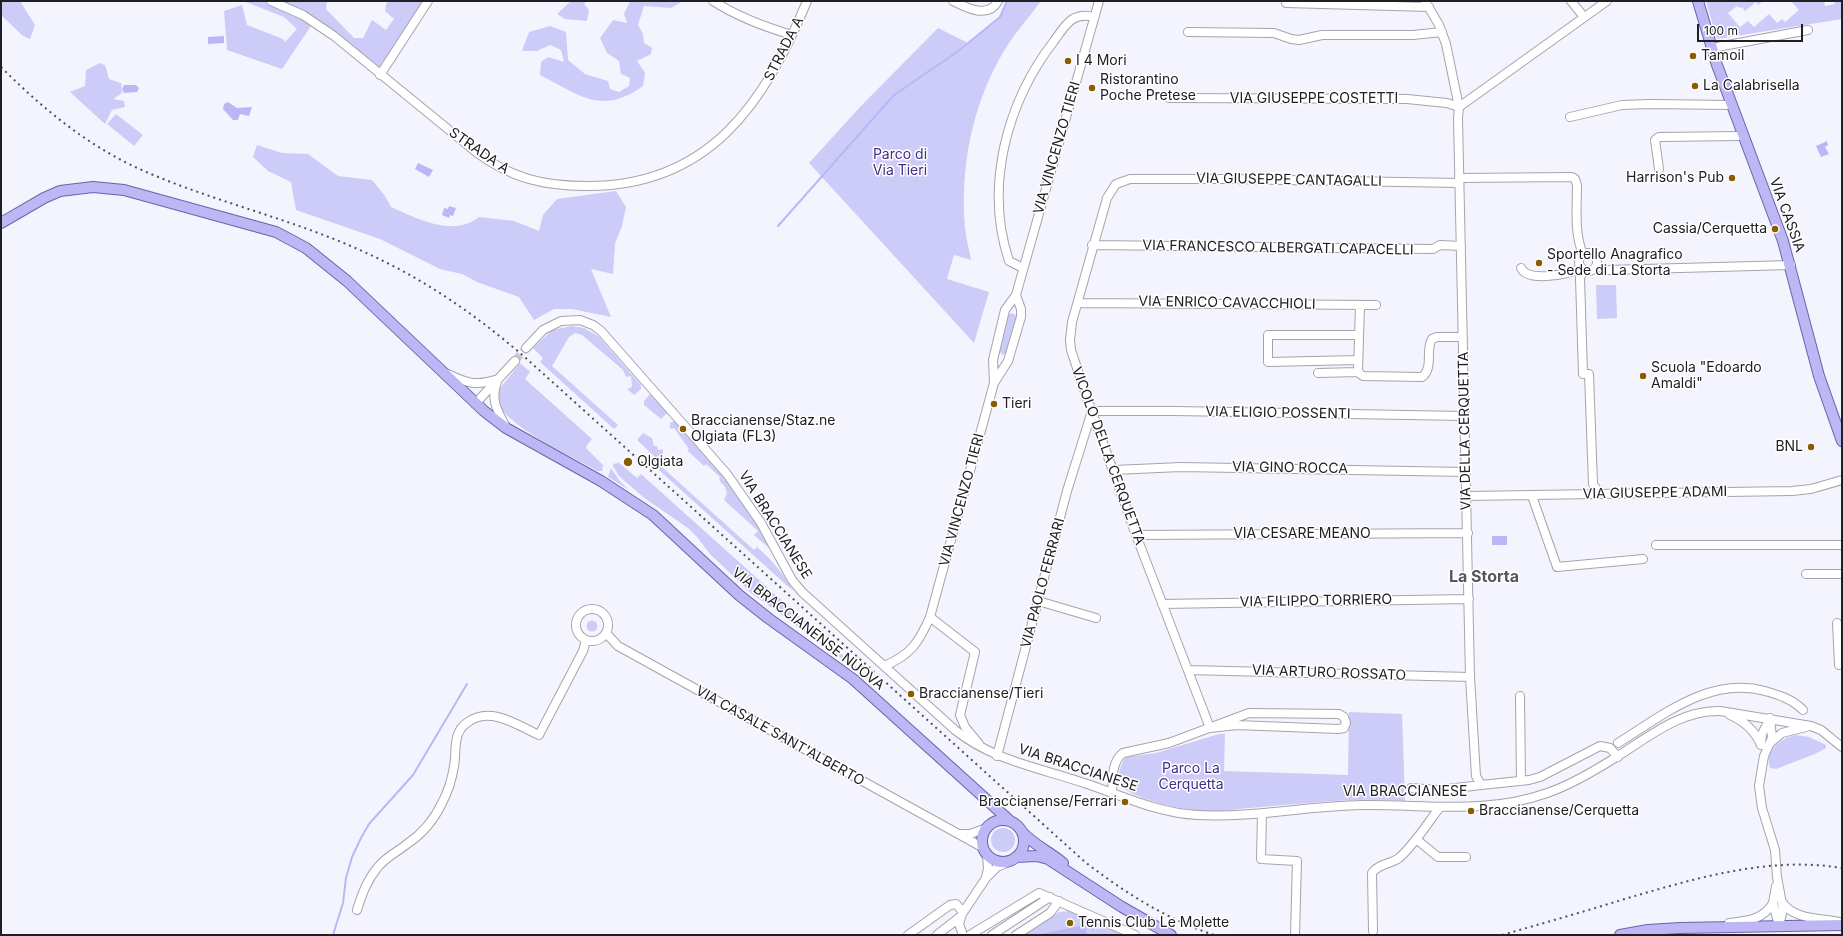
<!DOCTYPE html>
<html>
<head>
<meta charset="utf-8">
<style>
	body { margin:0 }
	#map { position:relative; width:1843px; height:936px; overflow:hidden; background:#f4f4fe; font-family:Inter,sans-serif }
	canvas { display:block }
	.frame { position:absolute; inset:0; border:2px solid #202024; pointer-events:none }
	.scale { position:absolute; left:1697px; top:24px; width:106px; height:18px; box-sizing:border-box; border:2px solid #202024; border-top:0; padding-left:5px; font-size:12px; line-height:14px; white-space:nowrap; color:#202024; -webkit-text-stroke:3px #fff; paint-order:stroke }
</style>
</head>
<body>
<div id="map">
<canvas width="1843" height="936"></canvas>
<div class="frame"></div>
<div class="scale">100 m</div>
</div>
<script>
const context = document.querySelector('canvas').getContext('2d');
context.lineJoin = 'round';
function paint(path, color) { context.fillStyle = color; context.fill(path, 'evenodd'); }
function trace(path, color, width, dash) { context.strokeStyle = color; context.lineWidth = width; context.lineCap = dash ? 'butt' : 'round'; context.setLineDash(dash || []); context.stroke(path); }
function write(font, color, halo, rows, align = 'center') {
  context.font = font + ' Inter,sans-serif'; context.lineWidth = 3; context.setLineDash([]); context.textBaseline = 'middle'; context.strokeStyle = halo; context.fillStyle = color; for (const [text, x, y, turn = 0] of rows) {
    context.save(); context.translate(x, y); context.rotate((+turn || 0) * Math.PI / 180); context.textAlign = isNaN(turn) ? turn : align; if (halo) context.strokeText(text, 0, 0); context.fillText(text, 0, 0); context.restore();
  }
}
paint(new Path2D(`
	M1,1H20L35,25L30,39L23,36L1,15Z
	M243,1H327L326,9L354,38H363L372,20L386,30L394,19L385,11L386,5L388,1H426L378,69L315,20L282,69L227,50L224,11L242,5L247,25L283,39L285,42L297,29L284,17Z
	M571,1H587L584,4L589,10L587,21L565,19L557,14Z
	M630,1H679L680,3L671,8L644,6L638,25L643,34L644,43L652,48L651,54L637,61L645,73L643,86C601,116 580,95 540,75L541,62L548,57L564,62L561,50L550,45L537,51H522L529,32L550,26L566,32L568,60L585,74L608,81L610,89L619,92L629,86L630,78L621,74L619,61L607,53L600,38L613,20L627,23L624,14Z
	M1007,1H1041C1028,19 1012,36 1001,56C972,107 960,168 965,227C966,238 969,249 971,260L954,255L947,279L989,292L974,343L809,163L860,107L938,28L968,43L1000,17Z
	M1706,1H1763L1758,5L1756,2L1745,11L1742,7L1740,8L1737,6L1728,13L1740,27L1748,21L1754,27L1769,14L1777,23L1782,19L1785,22L1799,10L1791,1H1824L1825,6L1835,4L1834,1H1842V19L1717,39Z
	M100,63L105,65L109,79L121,83L122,93L113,99L124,101L125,107L112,110L105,124L70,92L85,86L86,70Z
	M116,114L143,135L134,146L107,124Z
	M257,145L282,153L308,154L338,176L372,180L385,196L391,207C416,218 454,238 479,217L514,221L539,231L543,215L557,199L616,191L626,207L622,226L615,244L613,274L591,269L611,317L572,309H554L534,320L519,297L477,282L462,274L440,269L380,239L296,210L291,182L268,171L253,157Z
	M1596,285H1616L1617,318L1597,319Z
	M1011,313L1016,315L1017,318L1007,353L1002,355L999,350L1008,316Z
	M572,326L584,328L598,336L641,385V389L634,395L627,389L632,387L631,376L626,377L623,370L582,335L575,333L569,337L552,366L618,425L614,429L540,362L543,358L533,348L552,330Z
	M520,363L530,372L525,379L592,439L587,445L586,448L603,465L602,471H597C571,456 516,431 500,407C498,403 498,397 497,392Z
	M649,395H652L668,412L661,419L644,405V401Z
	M674,421H676C710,462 747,499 769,548L754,535L758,531L724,500L727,493L725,487L719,480L720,477L706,464L704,466L687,450L689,449L674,428L671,429L670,428V423Z
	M643,433L652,438L654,446H657L658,450L663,449V468L754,550L757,547C772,560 783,573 793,591L650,462L655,457L637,440Z
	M618,462L637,478L641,474L867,677L866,679L841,658L751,593L710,554L697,537L688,528L643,497L619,476L613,466L614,463L616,464Z
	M611,468L619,480L629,490L608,477Z
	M586.5 626a5.5 5.5 0 1 1 11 0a5.5 5.5 0 1 1-11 0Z
	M1349,712L1402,714L1405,801C1354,797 1302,804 1250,808C1234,809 1213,813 1198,812C1181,810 1142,800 1128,791C1115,783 1118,768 1126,757L1156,753L1219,734H1225L1224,771L1348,775Z
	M1796,735L1809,737L1826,745V748L1815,754L1776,769L1770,768C1764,750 1781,738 1796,735Z
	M991 840a12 12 0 1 1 24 0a12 12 0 1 1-24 0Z
	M1069,911L1120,934V935H1024L1059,912Z`), '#cdcbf7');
paint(new Path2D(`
	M224,36V43L208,44V37Z
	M124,85H136L139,88L137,92L124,93L122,89Z
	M228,102L237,108L252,107L249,116L240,114L238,120H233L223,109L224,104Z
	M1827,141L1828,145L1825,147L1829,154L1821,157L1816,146Z
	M418,163L433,170L429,177L415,169Z
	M449,206L456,208L453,216L450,215L449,218L442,215L444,208L448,209Z
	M1492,536H1507V545H1492Z
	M1085,925L1087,935H1042L1041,934Z`), '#bbb7f6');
trace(new Path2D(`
	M778,226L894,95L957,52L1000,17L1007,1
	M333,935L343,903L346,878L352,857L361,838L369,824L413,775L467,684`), '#bbb7f6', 2);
trace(new Path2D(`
	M515,361L526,348`), '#cacad2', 8, [8, 4]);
const minor = new Path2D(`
	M271,1L303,15L334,36L476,152C511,178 543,186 586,186C709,187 765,103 807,1
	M713,1C738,17 765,27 792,35
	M953,1C967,8 988,19 998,1
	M1425,1L1439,25L1446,44L1459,107
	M1571,1L1584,17
	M1607,1L1459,107L1458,118L1470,677L1476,776L1481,785L1529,780L1540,777L1600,746L1610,748L1618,757
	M1286,3L1429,7
	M1188,32L1274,33L1291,39L1299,40L1322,35H1413L1442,32
	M1712,48L1808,30
	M380,75L428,1
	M1169,98L1407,99L1447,103L1459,107
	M1570,117L1622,105L1650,104L1731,105
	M1659,169L1655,140L1659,137L1742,136
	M1459,178L1572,177L1575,179L1577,185C1577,207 1574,234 1583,254
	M1092,245L1433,249L1440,245L1461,246
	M1579 262a9 9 0 1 1 18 0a9 9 0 1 1-18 0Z
	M1597,266L1607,270L1791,265
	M1023,268L1009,261C984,186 1007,102 1054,41C1065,26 1072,11 1094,17
	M1521,268C1528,283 1569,274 1582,268
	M1584,270L1580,278L1583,374H1589L1593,484L1600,494
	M1078,303L1376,305
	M1360,305L1358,370L1360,374L1363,376L1422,377C1434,368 1425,350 1432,339L1437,337H1463
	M526,348L543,330L561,321L580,320L593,325L601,331L727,474L761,523L792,580L802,592L955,730C992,760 1040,768 1084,783C1121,795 1157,813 1197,815C1252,818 1307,806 1362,805C1424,804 1486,815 1547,793C1571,785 1596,770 1618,756C1650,736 1681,710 1720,711L1811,726L1821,730L1842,747
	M1358,360L1268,362V335H1359
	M1318,373L1358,372
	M448,374C468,384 477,386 498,379
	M497,382C490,400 498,412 506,427
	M994,383L1008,361L1021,317V309L1016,295
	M475,404L515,361
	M1092,411H1175L1465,416
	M1114,470L1181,467L1466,472
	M1467,496L1792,491L1811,489L1842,480
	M1532,496L1557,567L1643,559
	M1136,535L1468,533
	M1656,545H1842
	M1806,574H1842
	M1038,601L1096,618
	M1162,604L1469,599
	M576 625a16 16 0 1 1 32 0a16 16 0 1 1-32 0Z
	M930,617L975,652L960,715L965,727L979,744
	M1837,623L1839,665
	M606,633L618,646L982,847
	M884,666C911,655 919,642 930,617L994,383L993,360L1005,310L1016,295L1099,1
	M1188,670L1470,677
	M1520,696L1521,781
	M1730,715C1744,721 1755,731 1761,745
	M1770,718L1772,738L1764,756L1759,786L1762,808L1775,850L1777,877L1783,909L1779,926
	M1210,728L1136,535L1087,398L1071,350L1070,340L1072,322L1107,198L1116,184L1130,179H1228L1459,183
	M1618,743C1662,716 1709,676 1765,691C1779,695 1792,699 1803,710
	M1770,743L1782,733L1806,727
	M1761,745L1762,734L1770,718
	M997,756L1067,491L1092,411
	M1411,788L1439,790L1481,785
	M1112,793C1113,780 1111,762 1123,753L1169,743L1249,713L1339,714L1344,717L1346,723L1344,728L1338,729L1237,725L1210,728
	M1262,813L1261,859L1297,861L1295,935
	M960,834H970L984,829
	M1416,839L1438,857H1466
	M986,877L988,869L987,855
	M1776,886L1773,903L1779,926
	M1782,902C1794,920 1820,918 1839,922
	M357,910C362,894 367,880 378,867C386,857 397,852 407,844C422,834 434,820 442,803C448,792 452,779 454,766C457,750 452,732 468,722C491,706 517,725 539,735L583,651L586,640
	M1729,923C1747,921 1763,920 1773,903
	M1373,931L1372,873C1378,864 1391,864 1399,858C1415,844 1427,824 1440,807
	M908,935L950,905L956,904L963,912
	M937,935L960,917
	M963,935L959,924L962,914L986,878L997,867L1008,862
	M970,935L1039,893L1135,935
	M992,935L1050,897
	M1016,935L1050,913L1059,901`);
const major = new Path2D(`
	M1698,1L1717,65L1783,241L1819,376L1842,441
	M1,223L44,198L60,191L93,187L124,190L276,232L306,248L347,281L484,411L506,428L601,481L653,515L739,595L768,618L853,679L1009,820
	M982 841a21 21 0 1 1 42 0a21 21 0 1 1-42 0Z
	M1022,832C1034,845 1050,852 1063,863
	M1016,857L1037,856L1048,859L1122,907L1171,935
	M1620,935L1648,930L1680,928L1842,925`);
trace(minor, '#a5a4ae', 10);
trace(major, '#6b63a7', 12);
trace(minor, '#fff', 8);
trace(major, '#beb7f5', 10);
trace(new Path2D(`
	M1,67C43,109 89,147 144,171C215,202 292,219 362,251C423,278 478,316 528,360L1085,862C1124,892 1166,919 1214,935
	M1502,935C1544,923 1586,911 1628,898C1697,878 1769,856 1842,868`), '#515156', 2, [2, 4]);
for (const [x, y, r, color] of [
	[1693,56,4,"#885c00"],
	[1068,61,4,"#885c00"],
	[1695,86,4,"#885c00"],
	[1092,88,4,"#885c00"],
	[1732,178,4,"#885c00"],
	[1775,229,4,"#885c00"],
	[1539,263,4,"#885c00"],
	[1643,376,4,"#885c00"],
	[994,404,4,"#885c00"],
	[683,429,4,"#885c00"],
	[1811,447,4,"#885c00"],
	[628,462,5,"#885c00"],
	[911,694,4,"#885c00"],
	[1125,802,4,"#885c00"],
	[1471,811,4,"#885c00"],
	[1070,923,4,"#885c00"]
]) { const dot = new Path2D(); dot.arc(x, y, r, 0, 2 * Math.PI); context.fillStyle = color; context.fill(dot); trace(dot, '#fff', 1.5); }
write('14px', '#202024', '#fff', [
	["STRADA A",784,49,-63],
	["VIA GIUSEPPE COSTETTI",1314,99],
	["VIA VINCENZO TIERI",1057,148,-74],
	["STRADA A",479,151,35],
	["VIA GIUSEPPE CANTAGALLI",1289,180,1],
	["VIA CASSIA",1787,215,70],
	["VIA FRANCESCO ALBERGATI CAPACELLI",1278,248,1],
	["VIA ENRICO CAVACCHIOLI",1227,303,1],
	["VIA ELIGIO POSSENTI",1278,413,1],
	["VIA DELLA CERQUETTA",1465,431,-91],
	["VICOLO DELLA CERQUETTA",1108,456,70],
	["VIA GINO ROCCA",1290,468,1],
	["VIA GIUSEPPE ADAMI",1655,493,-1],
	["VIA VINCENZO TIERI",962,500,-75],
	["VIA BRACCIANESE",775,525,58],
	["VIA CESARE MEANO",1302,534],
	["VIA PAOLO FERRARI",1043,583,-75],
	["VIA FILIPPO TORRIERO",1316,601,-1],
	["VIA BRACCIANENSE NUOVA",808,629,38],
	["VIA ARTURO ROSSATO",1329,673,2],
	["VIA CASALE SANT'ALBERTO",780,736,29],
	["VIA BRACCIANESE",1078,768,18],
	["VIA BRACCIANESE",1405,792]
]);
write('14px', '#202024', '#fff', [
	["Tamoil",1701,56],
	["I 4 Mori",1076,61],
	["Ristorantino",1100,80],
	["Poche Pretese",1100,96],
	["La Calabrisella",1703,86],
	["Harrison's Pub",1724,178,"right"],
	["Cassia/Cerquetta",1767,229,"right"],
	["Sportello Anagrafico",1547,255],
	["- Sede di La Storta",1547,271],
	["Scuola \"Edoardo",1651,368],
	["Amaldi\"",1651,384],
	["Tieri",1002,404],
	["Braccianense/Staz.ne",691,421],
	["Olgiata (FL3)",691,437],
	["BNL",1803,447,"right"],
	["Olgiata",637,462],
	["Braccianense/Tieri",919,694],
	["Braccianense/Ferrari",1117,802,"right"],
	["Braccianense/Cerquetta",1479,811],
	["Tennis Club Le Molette",1078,923]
], 'left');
write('14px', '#402e87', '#fff', [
	["Parco di",900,155],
	["Via Tieri",900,171],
	["Parco La",1191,769],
	["Cerquetta",1191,785]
]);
write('bold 16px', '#56565e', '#fff', [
	["La Storta",1484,577]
]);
</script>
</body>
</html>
